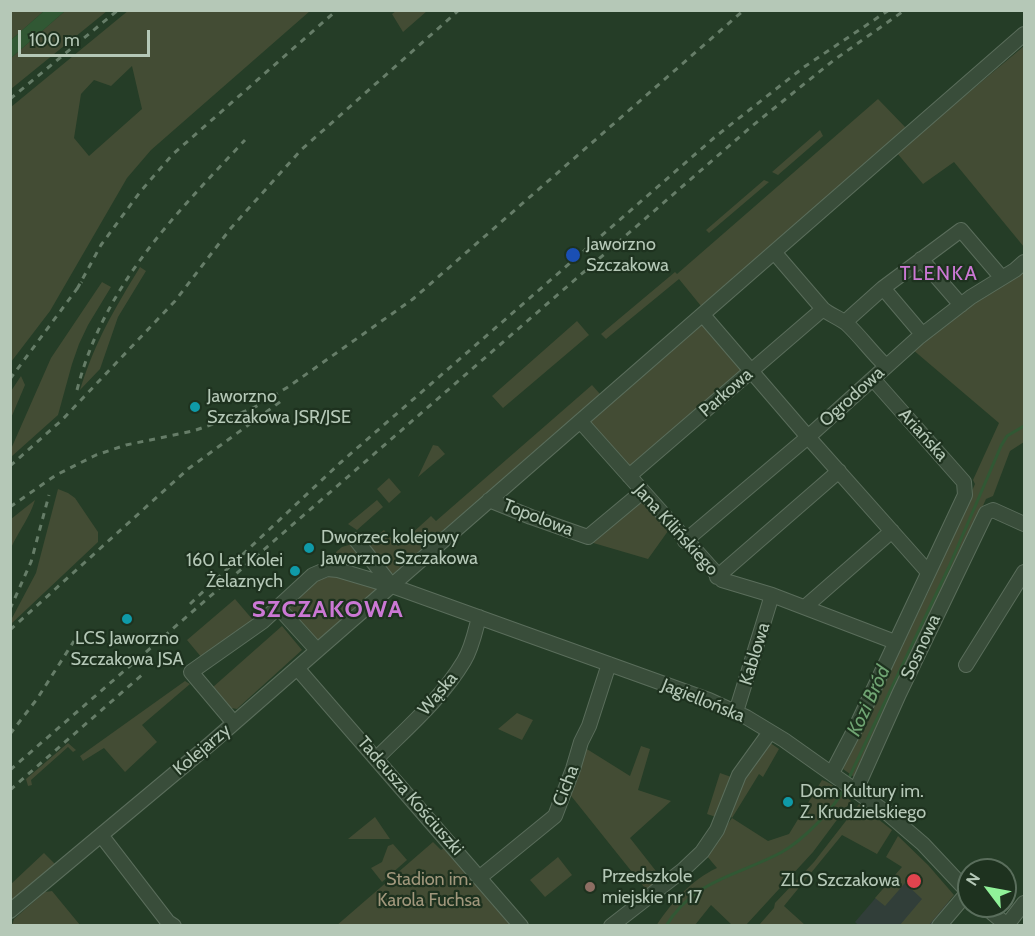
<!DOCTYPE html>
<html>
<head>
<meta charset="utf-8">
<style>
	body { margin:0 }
	#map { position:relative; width:1035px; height:936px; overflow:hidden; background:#253d27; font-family:Cabin,sans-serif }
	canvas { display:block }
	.frame { position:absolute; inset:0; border:12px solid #b5c8b7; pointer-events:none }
	.north { position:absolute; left:957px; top:858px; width:60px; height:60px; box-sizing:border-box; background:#1e321f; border:2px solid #5a6e5c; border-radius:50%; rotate:302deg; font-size:16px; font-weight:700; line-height:24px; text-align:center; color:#b5c8b7 }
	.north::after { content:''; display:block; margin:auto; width:21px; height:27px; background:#90f299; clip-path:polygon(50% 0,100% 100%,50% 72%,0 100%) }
	.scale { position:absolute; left:18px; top:30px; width:132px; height:27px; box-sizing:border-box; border:3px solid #b5c8b7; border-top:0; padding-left:8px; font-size:18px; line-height:21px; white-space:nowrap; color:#b5c8b7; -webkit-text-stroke:4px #1e321f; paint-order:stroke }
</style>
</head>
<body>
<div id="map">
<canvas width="1035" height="936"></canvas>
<div class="frame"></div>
<div class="north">N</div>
<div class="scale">100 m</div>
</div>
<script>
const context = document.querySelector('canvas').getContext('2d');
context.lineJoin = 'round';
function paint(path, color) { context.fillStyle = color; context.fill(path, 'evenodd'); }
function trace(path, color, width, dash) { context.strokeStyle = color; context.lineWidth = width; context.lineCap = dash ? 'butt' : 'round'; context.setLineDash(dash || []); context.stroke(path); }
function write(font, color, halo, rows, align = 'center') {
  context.font = font + ' Cabin,sans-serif'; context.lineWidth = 4.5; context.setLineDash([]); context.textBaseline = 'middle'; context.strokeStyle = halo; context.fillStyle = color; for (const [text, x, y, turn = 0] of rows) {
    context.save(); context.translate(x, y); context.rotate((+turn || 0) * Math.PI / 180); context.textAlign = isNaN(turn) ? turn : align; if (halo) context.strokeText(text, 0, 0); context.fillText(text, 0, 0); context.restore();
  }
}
paint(new Path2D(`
	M903,866L951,896L946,908L931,925L859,926L855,922Z`), '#313e39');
paint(new Path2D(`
	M11,10L44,11L11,40Z
	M129,10L310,11L151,150L127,178L50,311L11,362V107ZM132,66L142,109L89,156L74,138L81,94L94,80L111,86Z
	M65,11H107L11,89V58Z
	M396,11V10L427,11L403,32L392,14Z
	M1024,46V247L954,162L923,184L897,153Z
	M878,99L906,128L701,306L679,279L606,339L601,334L675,272L677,274Z
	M820,130L823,136L778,175L772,172Z
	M764,180L769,182L709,233L706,230Z
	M140,267L146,271L118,317L100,369L80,390C95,341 114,310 140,267Z
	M1024,267V442L1010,451L993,496L986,499L857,779L843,769L930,588L975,484L973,480L999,423L912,349L979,296Z
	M102,282L111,287L88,325L79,344L72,364L58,415L11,457V449L51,358Z
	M577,321L589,335L503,408L492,396Z
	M702,325L743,369L630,470L588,424Z
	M21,376L25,385L11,418V391Z
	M592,385L600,394L409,560L394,573L390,574L367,544L384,530L398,546L431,516L436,521Z
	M433,445L438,446L445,454L418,477Z
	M389,478L401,492L389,503L377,489Z
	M58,489L68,493L75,498L98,532V542L11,624V620L36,573Z
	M638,498L668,531L648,559L590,542Z
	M35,500C30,517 18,532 11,548V519Z
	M377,500L383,507L357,530L348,524Z
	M352,544L366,562L365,564L336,558V552L342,547Z
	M334,575L382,588L318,642L287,609L319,580Z
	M235,599L253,620L202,658L187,640Z
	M282,626L302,650L239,707L237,709L231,708L213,687Z
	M185,681L190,684L142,725L157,742L125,772L104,748L83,761L80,756Z
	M517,713L533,720L522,740L498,729Z
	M769,742L779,749L763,777L759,774L732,818L768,841L789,834L822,780C833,783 842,794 851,801L813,852L746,925H732L711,905L695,925L656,926C672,902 691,880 717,868L706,855L732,818L728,813L743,778Z
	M68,743L76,750L73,752L68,747L31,780L32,785L28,786L26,779Z
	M582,746L630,776L641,746L650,749L638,790L671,801L630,838L663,880L648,892L568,792Z
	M720,773L734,778L719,818L707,814Z
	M859,804L892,830L877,854L842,835L784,906L805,925H759L774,908L775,903L814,862Z
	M375,817L390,839H348Z
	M898,836L928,865L954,895L929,925H900L922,899L905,883L885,906L875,898L902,867L886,857Z
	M433,842L441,850L446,847L511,922L507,926H336Z
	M393,844L407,860L382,882L371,868L382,862L388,846Z
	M44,853L55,864L11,903V884Z
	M558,857L572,875L545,897L530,880Z
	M52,891L80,925H12L14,919L45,892Z`), '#434c34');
paint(new Path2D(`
	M44,11H65L11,58V40Z`), '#315834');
trace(new Path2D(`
	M848,780L949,567L1001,446L1007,436L1024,426
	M666,926C694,879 740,875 782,852C803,840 833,810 844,789`), '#315834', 3);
const minor = new Path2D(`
	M774,252L823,309C830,315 840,318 847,324C861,337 872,353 886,366
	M921,259L961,305
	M883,288L922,334
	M703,315L808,437L928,572
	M845,322L883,288L961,230L1002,278
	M581,422L722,580L772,595L895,642
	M629,476L823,309
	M489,500L531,517L588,537L642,492
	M356,540L392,586
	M685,541L808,437L918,338L971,297L1015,270L1024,262
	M717,577L839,471
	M278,607L317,650
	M805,607L892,531
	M966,665L1024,572
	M297,668L521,926
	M736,712L772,595
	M234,723L191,672L262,622L313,575L327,569L338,570L392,586L709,700L746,717L784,740L887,813L923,844L969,893
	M377,758C407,728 442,698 464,661C472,648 475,632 479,617
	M832,773L855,729L965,495L964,482L873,379
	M856,790L899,694L986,513L993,510L1024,524
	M101,835L168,922L174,926
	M479,878L555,816L573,769L581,742L589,726L609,664
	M981,909L990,911L1008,926
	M10,911L210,744L1024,34
	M1007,925L1024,903
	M611,926L683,870L702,852L717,830L739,775L770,732
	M939,926L968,892`);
trace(minor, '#5a6d5b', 16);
trace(minor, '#394d3a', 14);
trace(new Path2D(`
	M10,99L118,10
	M77,289L101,245L140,192L172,155L337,10
	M10,379L82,282
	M77,390C104,285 174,216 245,140
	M10,466L62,420L175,301L231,228L301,150L459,10
	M10,507L56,475L96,455L126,445L193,431L222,421L255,407L288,387L413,299L744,10
	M190,604L340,463L715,137L804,67L889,10
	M10,609L31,562L49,495
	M10,630L188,469L284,399
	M10,734L37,699L74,641
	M10,770L752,126L834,60L905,10
	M10,790L143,674`), '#667d68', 3, [6, 6]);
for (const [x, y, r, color] of [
	[573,255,8,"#1a4fb4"],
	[195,407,6,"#0f9aa8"],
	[309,548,6,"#0f9aa8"],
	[295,571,6,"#0f9aa8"],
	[127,619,6,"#0f9aa8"],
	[788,802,6,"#0f9aa8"],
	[914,881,8,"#e0444e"],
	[590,887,6,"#8d6e63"]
]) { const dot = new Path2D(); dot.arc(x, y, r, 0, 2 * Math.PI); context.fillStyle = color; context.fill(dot); trace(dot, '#1e321f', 2); }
write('18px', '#b5c8b7', '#1e321f', [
	["Jaworzno",586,245],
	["Szczakowa",586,266],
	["Jaworzno",207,397],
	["Szczakowa JSR/JSE",207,418],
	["Dworzec kolejowy",321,538],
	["Jaworzno Szczakowa",321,559],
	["160 Lat Kolei",283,561,"right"],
	["Żelaznych",283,582,"right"],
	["LCS Jaworzno",127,639,"center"],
	["Szczakowa JSA",127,660,"center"],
	["Dom Kultury im.",800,792],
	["Z. Krudzielskiego",800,813],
	["Przedszkole",602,877],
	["miejskie nr 17",602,898],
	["ZLO Szczakowa",900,881,"right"]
], 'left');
write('18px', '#b5c8b7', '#1e321f', [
	["Parkowa",726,393,-41],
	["Ogrodowa",852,397,-42],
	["Ariańska",923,435,48],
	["Topolowa",538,518,21],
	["Jana Kilińskiego",676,530,48],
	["Sosnowa",921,647,-65],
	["Kablowa",755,654,-73],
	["Wąska",438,694,-50],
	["Jagiellońska",703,701,22],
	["Kolejarzy",202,750,-40],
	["Cicha",566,786,-69],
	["Tadeusza Kościuszki",410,796,49]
]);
write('18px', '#a1977c', '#1e321f', [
	["Stadion im.",429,880],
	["Karola Fuchsa",429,901]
]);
context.letterSpacing = '1.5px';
write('20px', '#cb78d4', '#1e321f', [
	["TLENKA",939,274]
]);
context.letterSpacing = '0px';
write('italic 20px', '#70a573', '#1e321f', [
	["Kozi Bród",869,701,-65]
]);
context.letterSpacing = '1.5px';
write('bold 24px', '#cb78d4', '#1e321f', [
	["SZCZAKOWA",328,610]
]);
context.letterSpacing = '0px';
</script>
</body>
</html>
